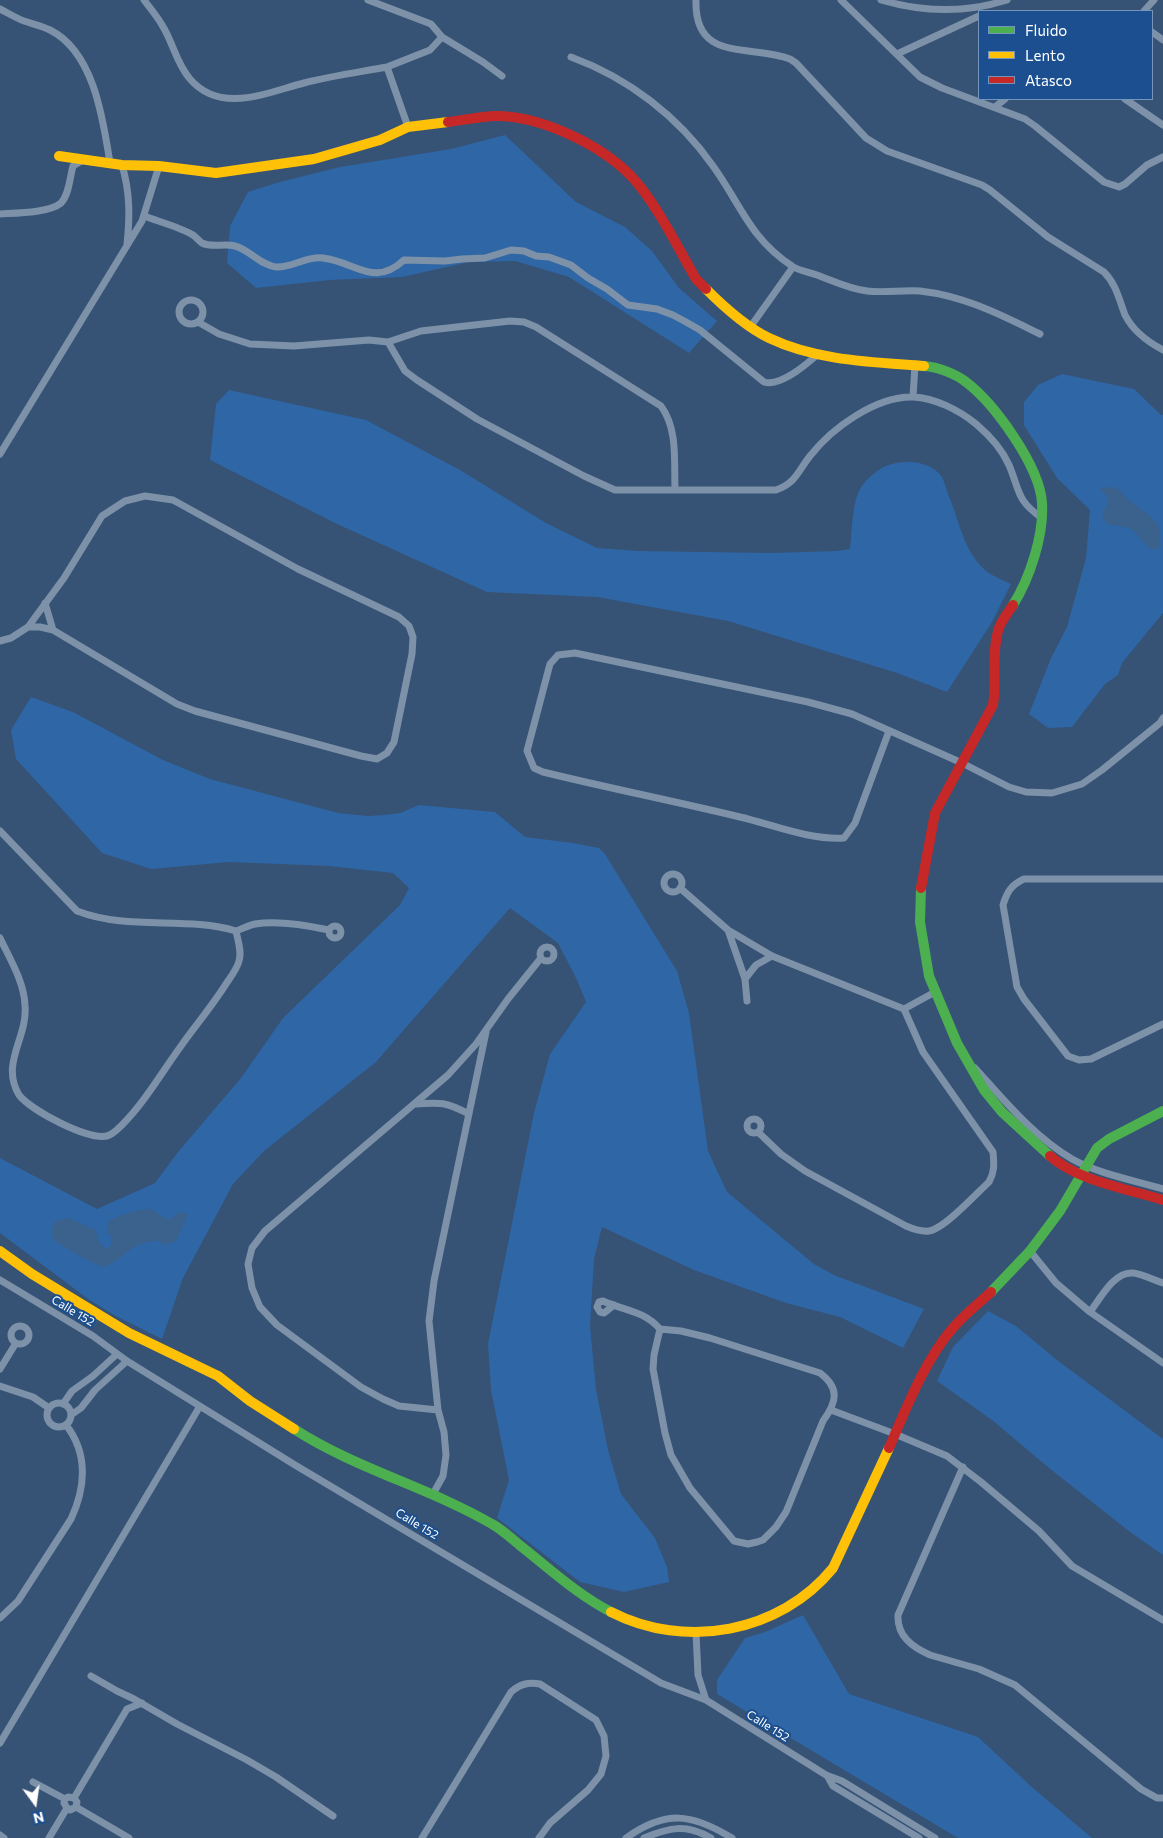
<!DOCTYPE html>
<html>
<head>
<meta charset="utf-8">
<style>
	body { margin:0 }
	#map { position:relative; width:1163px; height:1838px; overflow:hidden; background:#365274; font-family:Commissioner,sans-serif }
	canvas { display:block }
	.legend { position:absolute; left:978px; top:10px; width:175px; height:90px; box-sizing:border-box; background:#1b4f8f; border:1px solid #7695bc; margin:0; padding:6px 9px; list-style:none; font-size:15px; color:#fff }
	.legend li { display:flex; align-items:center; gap:10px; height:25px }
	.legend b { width:25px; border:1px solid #7695bc }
	.north { position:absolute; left:10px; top:1778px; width:50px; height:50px; -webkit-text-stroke:4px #1b4f8f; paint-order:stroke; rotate:166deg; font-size:14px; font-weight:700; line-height:20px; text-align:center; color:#fff }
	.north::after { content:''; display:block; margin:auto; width:18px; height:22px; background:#fff; clip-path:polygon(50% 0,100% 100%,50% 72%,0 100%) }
</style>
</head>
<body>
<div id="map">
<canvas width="1163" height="1838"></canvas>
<ul class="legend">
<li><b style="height:6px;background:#4caf50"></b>Fluido</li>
<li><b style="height:6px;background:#ffc107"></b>Lento</li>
<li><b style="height:6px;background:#c62828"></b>Atasco</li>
</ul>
<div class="north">N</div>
</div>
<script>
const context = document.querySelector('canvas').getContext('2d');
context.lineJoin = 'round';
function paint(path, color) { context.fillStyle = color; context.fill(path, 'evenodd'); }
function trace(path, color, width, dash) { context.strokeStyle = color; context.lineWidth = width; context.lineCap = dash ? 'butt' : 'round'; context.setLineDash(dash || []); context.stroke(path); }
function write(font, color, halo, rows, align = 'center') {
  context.font = font + ' Commissioner,sans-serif'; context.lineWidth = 4; context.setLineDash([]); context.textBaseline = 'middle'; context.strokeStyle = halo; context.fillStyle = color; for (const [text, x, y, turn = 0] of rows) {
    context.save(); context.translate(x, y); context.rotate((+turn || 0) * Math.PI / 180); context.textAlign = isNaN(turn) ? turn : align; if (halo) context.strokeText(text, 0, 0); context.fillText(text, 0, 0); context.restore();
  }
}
paint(new Path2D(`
	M505,135L576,202L625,227L652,251L679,288L717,321L689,353L569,277L515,261L469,262L402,277L330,280L256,288L227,263L230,226L248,192L276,183L340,167L451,149Z
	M1062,374L1134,389L1161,415H1163V613L1122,663L1118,675L1105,684L1072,727L1048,728L1029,714L1051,658L1067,627L1086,558L1090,510L1057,478L1024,425V402L1038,385Z
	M229,390L366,420L460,470L546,523L597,548L639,551L772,553L837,551L850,549C852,533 852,503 860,489C864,481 878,469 886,466C903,459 931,460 942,477C945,483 947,492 950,499C960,524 964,551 985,570C992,576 1003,580 1011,584L992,622L947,692L897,673L728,621L597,597L487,592L337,524L210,460L216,404Z
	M31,697L73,712L163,760L210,779L338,813L368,816L385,815L400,813L419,805L495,812L525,837L573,843L599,848L605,854L677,971L689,1013L708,1151L727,1192L814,1264L834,1275L924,1309L903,1348L840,1317L786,1303L694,1270L602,1227L594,1259L590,1326L596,1389L608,1450L621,1494L655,1538L667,1567L669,1582L624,1592L580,1582L497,1518L509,1480L491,1390L488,1344L534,1113L550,1054L586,1002L577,980L558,943L510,908L376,1062L264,1151L233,1184L183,1278L162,1339L114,1315L88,1299L0,1233V1158L97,1209L155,1183L178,1152L241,1078L283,1018L400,905L409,888L393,873L329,866L229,862L151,869L102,853L16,759L11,730Z
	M988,1311L1016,1326L1057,1360L1163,1439V1555L1130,1532L1049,1468L992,1420L937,1381L953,1347Z
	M803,1615L849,1694L978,1737L1033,1788L1092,1838H958L717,1694V1680L745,1638L765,1632Z`), '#2f66a5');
paint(new Path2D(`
	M1111,487L1120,490L1126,498L1151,517L1158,525L1161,545L1158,549H1150L1133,530L1126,527L1107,524L1102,514L1108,504V497L1101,490L1102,488Z
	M151,1209C158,1213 163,1218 170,1220L179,1212L188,1214L176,1241L164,1245L159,1241C129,1241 126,1259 103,1267L83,1258L53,1240L51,1230L55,1221L68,1218L96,1230C97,1238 99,1245 106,1249L111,1246V1236L107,1232V1223C118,1214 137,1210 151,1209Z`), '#3b618d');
trace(new Path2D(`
	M144,0C150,8 157,16 162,25C173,42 176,63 190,79C221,115 268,92 304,83C331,76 360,72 387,67L408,127
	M368,0L431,24L442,37L483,62L502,76
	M696,0C694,63 750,44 790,59L796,63L866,138L887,151L982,185L990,190L1048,237L1104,272C1116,284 1119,299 1125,315C1133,331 1148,342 1163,350
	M841,0L920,77L942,88L1025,119L1035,126L1104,182L1119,187L1125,184L1147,165L1163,157
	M881,0C922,12 966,13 1007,0
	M0,9C8,13 16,18 24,21C33,24 42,26 50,30C94,52 103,119 110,163
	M1144,11L1154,0
	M1152,32L1163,40
	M897,54L979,16
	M571,57C628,78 678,116 713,166C740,203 750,239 792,266C799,271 809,272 817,275C833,281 849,289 867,291C884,293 902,290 920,291C965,296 1001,315 1040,334
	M387,67L430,50L442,37
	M1125,99L1163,125
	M995,107L1005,99
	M122,165C130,192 130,216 127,244
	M0,214C16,213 49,213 61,203C69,195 70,177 73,166L83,160
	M144,216C157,221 182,228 193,235C196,237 199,241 202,243C212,248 224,243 235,246C250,250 260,265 276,267C292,268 306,256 323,258C356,262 374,288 404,260L445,261L462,259L485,258L511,250L524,251L536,256L549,257L571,265L588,278L607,289L628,305L657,309L673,315L686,322L700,330L764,382C780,387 807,364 818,354
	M179 312a12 12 0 1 1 24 0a12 12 0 1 1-24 0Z
	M198,322L219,334L250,344L294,346L369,340L388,342L421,331L510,321L524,322L536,327L661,406C678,429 674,462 675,489
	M751,326L793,267
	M388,342L405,371L417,380L477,419L584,476L615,490H776C796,483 798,471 810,456C832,428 876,396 913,397C935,398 959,410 976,424C989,435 1002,449 1009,465C1020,491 1016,500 1042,518
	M913,397L915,365
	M0,454L142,221L159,166
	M45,603L53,630
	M0,641L11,638L28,627L64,578L102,516L125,501L145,496L173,500L298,569L399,617L409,626L413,637L412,654L394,742L387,753L377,759L361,756L195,711L177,704L53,630L40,627H28
	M889,731L855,823L844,838C809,840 774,825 740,817C674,801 608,788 543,772L534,768L527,751L550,664L558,655L575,653L808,702L852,714L962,763L1009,787L1026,792L1052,793L1082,784L1102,770L1160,723L1163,718
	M0,831L77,911C129,931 185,916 236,931C238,941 242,952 239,961C237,969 230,978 226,984C212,1006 196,1025 181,1046C162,1072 145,1102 122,1125C119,1128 112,1135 107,1136C87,1140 32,1111 19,1095C0,1063 28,1038 25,1005C24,982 10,959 0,938
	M664 883a9 9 0 1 1 18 0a9 9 0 1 1-18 0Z
	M1163,879H1024C1011,885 1007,892 1003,905L1017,987L1024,999L1068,1056L1079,1060L1091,1059L1163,1024
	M680,888L728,930L772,956L904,1009
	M329 932a6 6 0 1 1 12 0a6 6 0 1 1-12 0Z
	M728,930L745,979L747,1001
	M236,931C242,929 249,925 255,924C278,920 306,925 329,930
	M540 954a7 7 0 1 1 14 0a7 7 0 1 1-14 0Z
	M745,979L756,965L772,956
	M975,1068C1004,1100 1034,1137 1072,1159C1099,1174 1133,1180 1163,1189
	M415,1104C441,1102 446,1102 469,1114
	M747 1126a7 7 0 1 1 14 0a7 7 0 1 1-14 0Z
	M758,1132L781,1154L805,1171L906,1226C913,1229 921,1232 929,1231C944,1229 976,1194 989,1182C995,1171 994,1164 993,1152L923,1052L904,1009L935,992
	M1030,1251L1056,1283L1090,1312L1163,1363
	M0,1280L93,1336L127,1361L295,1465L661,1683L706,1700L826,1775L842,1781L935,1838
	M614,1305L604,1313L600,1312L597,1307L599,1302L603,1301C625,1311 643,1310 660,1329L681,1331L710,1338L820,1373C840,1388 837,1402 823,1421L786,1512L776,1527L763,1540L757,1542L748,1544L734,1541L690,1488L671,1455L665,1433L653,1369L654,1355L660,1329
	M1090,1312C1100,1299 1114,1271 1133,1273C1142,1274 1154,1280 1163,1283
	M11 1335a9 9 0 1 1 18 0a9 9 0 1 1-18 0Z
	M0,1369L16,1343
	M0,1386L33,1397L49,1408
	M47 1415a12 12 0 1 1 24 0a12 12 0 1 1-24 0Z
	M63,1404L72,1391L93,1376L117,1354
	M438,1410L399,1406L383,1399L361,1387L277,1325L260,1307L252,1288L248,1264L252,1248L265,1231L448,1075L476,1044L508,999L541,958
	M831,1410L895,1434L947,1456L981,1482L1039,1531L1072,1566L1163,1620
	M71,1415L81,1408L95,1390L127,1361
	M963,1467L898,1615C897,1636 912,1647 930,1655L979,1669L1015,1685L1141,1789L1157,1798H1163
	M433,1494L443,1476L446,1455L444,1432L438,1410L429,1321L434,1281L486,1032
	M0,1618L18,1601L71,1519C86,1487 88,1453 66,1425
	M696,1633L698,1675L706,1700
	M91,1676L117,1691L134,1699L177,1724L247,1760L276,1777L333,1816
	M0,1743L200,1406
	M828,1777L833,1786L919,1838
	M33,1782L65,1799L68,1797L74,1798L77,1802L76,1807L70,1810L67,1808L64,1803L65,1799
	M74,1798L127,1709L142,1703
	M76,1807L129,1838
	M0,1835L4,1838
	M49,1838L67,1808
	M422,1838L511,1692C520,1684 528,1682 540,1684L596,1720L604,1736L606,1756L601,1774L588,1790L550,1823L539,1838
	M626,1838C666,1810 691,1813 732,1838
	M644,1838C670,1827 686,1824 711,1838`), '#7d92a8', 7);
trace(new Path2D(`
	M924,366C938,367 956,374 966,382C995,404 1040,467 1042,503C1044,535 1030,578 1013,605
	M921,888L920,922L929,976L957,1043L984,1090L1002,1112L1050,1156
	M991,1292L1030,1251L1060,1211L1097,1148L1109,1139L1163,1111
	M294,1429C356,1469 428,1487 492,1524C503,1530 513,1540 522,1547C551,1570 578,1595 611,1612`), '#4caf50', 10);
trace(new Path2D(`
	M59,156L122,165L159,166L216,173L314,159L380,140L408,127L448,122
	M706,289C724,307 746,327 769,338C817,361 873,362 924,366
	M0,1251L32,1274L129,1333L218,1376L250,1401L294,1429
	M611,1612C685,1650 780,1633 833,1568L889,1448`), '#ffc107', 10);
trace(new Path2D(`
	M448,122C463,120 479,117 494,116C539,115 600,144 631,176C655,201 678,248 696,279L706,289
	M921,888L935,813L993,705C997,681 991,656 998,631C1000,622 1008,613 1013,605
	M1050,1156C1078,1181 1128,1189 1163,1200
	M889,1448C906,1409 925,1360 952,1329C964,1315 978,1304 991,1292`), '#c62828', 10);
write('12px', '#fff', '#1b4f8f', [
	["Calle 152",73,1311,31],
	["Calle 152",417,1524,31],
	["Calle 152",768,1726,32]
]);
</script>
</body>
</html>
